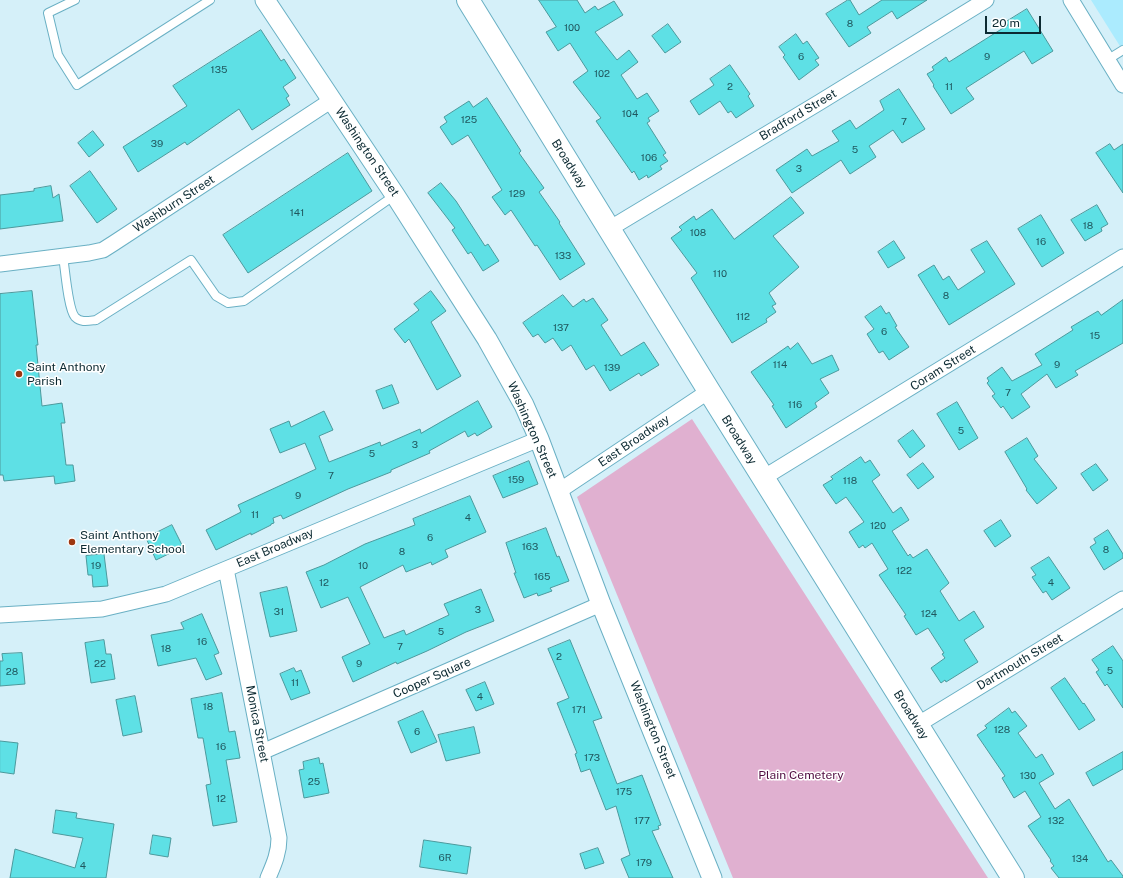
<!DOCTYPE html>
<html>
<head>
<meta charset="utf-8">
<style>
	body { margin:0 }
	#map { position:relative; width:1123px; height:878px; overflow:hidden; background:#d5f0f9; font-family:"Public Sans",sans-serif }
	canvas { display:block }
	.scale { position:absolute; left:985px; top:16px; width:56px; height:18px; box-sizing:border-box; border:2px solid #0c2a32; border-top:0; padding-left:5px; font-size:12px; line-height:14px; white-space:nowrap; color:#0c2a32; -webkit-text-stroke:3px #fff; paint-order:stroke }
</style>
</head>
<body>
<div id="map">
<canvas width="1123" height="878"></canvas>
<div class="scale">20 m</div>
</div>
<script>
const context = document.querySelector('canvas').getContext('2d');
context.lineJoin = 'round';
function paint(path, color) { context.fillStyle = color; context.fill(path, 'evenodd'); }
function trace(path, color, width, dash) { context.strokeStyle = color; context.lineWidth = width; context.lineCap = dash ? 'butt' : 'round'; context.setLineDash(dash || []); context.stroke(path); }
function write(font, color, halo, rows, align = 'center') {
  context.font = font + ' "Public Sans",sans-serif'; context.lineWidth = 3; context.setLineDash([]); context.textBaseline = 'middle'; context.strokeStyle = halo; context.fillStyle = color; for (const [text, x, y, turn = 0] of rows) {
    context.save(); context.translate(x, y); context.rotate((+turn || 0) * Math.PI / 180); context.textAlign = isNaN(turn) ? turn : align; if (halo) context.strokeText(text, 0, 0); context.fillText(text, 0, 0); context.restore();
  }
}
paint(new Path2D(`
	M1091,0H1123V51Z`), '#abebfe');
paint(new Path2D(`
	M692,419L988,878H733L577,497Z`), '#e0b0d0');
const building = new Path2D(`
	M539,0H577L585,13L595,6L598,10L614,1L623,15L595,32L617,60L629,50L638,62L621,75L637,99L647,93L659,111L648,118L650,121L647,123L666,153L663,155L668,161L660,166L662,169L648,178L647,175L639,180L634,171L632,173L596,121L601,118L573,82L588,71L570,43L558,51L546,32L556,27Z
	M848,0H850L859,15L882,0H927L897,19L892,11L867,27L871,33L849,47L826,14Z
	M1027,9L1053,51L1032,64L1024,51L966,88L974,99L951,114L933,86L934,85L927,74L934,70L932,67L946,57L949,62L1008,25L1006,22Z
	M668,24L681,42L665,53L652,36Z
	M261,30L281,61L284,59L296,78L283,87L289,96L286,98L290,105L252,130L239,109L187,145L185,142L138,172L123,147L187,106L173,86Z
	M796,34L803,44L807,41L819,58L815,60L819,65L799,80L783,57L785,55L779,47Z
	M730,65L750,94L748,96L754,106L736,118L731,111L728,113L720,101L699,115L690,101L714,85L710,79Z
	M899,89L925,129L902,143L893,130L869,146L876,157L850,174L841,160L792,193L776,170L807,149L812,156L839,141L832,131L850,120L856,129L884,110L880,101Z
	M487,98L521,151L519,153L544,188L539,192L560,222L559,223L585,264L560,280L537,245L535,246L511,210L505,215L492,197L502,190L468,135L452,145L440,127L447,122L444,117L469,101L473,107Z
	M93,131L104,145L89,157L78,143Z
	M1110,144L1114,150L1123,144V193L1096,153Z
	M348,153L372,191L248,273L223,235Z
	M90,171L117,209L97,223L70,186Z
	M441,183L456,201L485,246L488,244L499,261L483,271L471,252L468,254L452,230L455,228L428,193Z
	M51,186L53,198L59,194L63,221L0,229V195L34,191V189Z
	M791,197L804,213L773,236L799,267L769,293L776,304L772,306L776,312L766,319L767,322L732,343L691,278L697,273L671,238L682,230L679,227L694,216L696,220L712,209L734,239Z
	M1097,205L1108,224L1101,228L1102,231L1085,241L1071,220Z
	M1041,215L1064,253L1042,267L1018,229Z
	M894,241L905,258L888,268L878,252Z
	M987,241L1015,284L949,325L918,275L934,265L943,280L949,276L958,290L985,272L971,250Z
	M32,291L38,345H36L42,406L62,403L65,423H61L66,465H73L75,481L55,484L54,476L4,481L3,475H0V294Z
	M431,291L446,311L431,322L461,376L437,390L409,339L405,343L394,329L419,310L414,304Z
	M563,295L573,307L584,299L586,302L593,298L608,320L601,325L621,356L644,342L659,365L641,376L639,373L610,391L594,365L586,370L571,345L562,351L553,338L545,343L538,334L533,337L523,323Z
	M1123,300V343L1075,371L1078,375L1056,388L1047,374L1021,394L1030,407L1012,419L1003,406L1001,408L992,396L995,394L987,383L989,381L987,378L1002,367L1012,381L1042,365L1035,354L1073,330L1071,327L1098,311L1101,315Z
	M881,306L886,314L889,312L897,326L895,327L909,347L889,360L883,351L879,353L867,334L874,329L865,317Z
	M798,343L812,364L832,355L839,370L820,379L829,393L815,403L817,407L786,428L772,406L774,405L751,372L788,346L790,349Z
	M392,385L399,403L383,409L376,391Z
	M478,401L492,427L477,436L475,433L468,437L465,431L429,451L430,453L391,470V472L348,489L283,519L281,515L273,518L274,523L271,524V525L251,535V533L216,550L206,530L241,512L238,505L316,469L305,443L280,453L270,429L289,421L291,427L324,411L333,430L319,436L329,462L380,442L381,446L420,429L421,433Z
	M957,402L978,438L959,450L937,414Z
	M913,430L925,446L910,458L898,441Z
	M1027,438L1038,456L1034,459L1057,488L1037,504L1026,490L1027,489L1005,452Z
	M861,457L865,463L870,460L880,475L872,481L893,513L901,507L909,520L892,531L908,556L910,554L913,558L927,549L949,583L940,591L959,621L974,611L984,627L964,640L978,662L946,682L945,680L941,683L931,668L945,658L942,654L944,653L928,628L916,635L904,616L906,615L879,575L888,569L872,543L865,548L863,545L859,548L849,532L864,522L846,497L836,504L823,485L833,479L831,477Z
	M529,461L538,484L503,498L493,476Z
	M923,463L934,477L918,489L907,475Z
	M1096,464L1108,480L1093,491L1081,474Z
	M470,496L486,532L445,550L448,557L432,565L431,562L406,572L403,565L360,587L384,638L404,630L406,635L449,615L444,604L481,589L494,621L466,632L427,651L397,664L396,662L353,682L342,657L370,644L348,597L321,608L306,572L324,565L365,544L415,525L413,519Z
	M1001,520L1011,536L995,547L984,531Z
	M172,525L183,547L156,560L146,538Z
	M546,528L557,557L559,556L569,581L550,588L552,591L538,596L537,593L524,598L514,573H516L506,543Z
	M1108,530L1123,554V558L1104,570L1090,547L1096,543L1094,539Z
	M104,554L108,586L93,587L92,575H88L86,556Z
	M1049,557L1070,588L1052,600L1046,591L1043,593L1032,577L1036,575L1031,568Z
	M287,587L297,631L270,637L260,593Z
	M202,614L219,653L214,655L222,674L206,680L196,658L158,666L151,635L184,629L181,623Z
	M104,640L106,654H111L115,679L91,683L85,643Z
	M570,640L602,718L593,721L617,784L642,775L661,825L658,826L659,829L652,831L673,878H629L621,859L630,855L616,806L606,810L590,769L581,772L575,754L577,753L557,703L569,698L548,649Z
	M1113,646L1123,661V708L1107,684L1105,686L1096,672L1099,670L1092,660Z
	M22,653L25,684L0,686V661H3L2,654Z
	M294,668L296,672L301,670L310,693L291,700L280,674Z
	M1065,678L1083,704L1084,703L1095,720L1079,730L1051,688Z
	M485,682L494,704L476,711L466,690Z
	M222,693L229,732L235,731L240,758L226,760L237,822L213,826L206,785L211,784L203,738H198L191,699Z
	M135,696L142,732L123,736L116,700Z
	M1009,708L1012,713L1015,711L1027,726L1018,733L1036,758L1042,754L1054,774L1039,783L1055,809L1069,799L1108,862L1111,860L1123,876V878H1059L1051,868L1054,866L1050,861L1051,860L1028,826L1041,817L1025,791L1014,798L1002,778L1005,776L977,735L987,728L985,726Z
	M423,711L437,742L411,753L398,722Z
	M474,727L480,753L446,761L438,735Z
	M0,741L18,743L14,774L0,772Z
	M1123,752V769L1093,786L1086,773Z
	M319,758L320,764L323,763L329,793L304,798L299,770L304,769L303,762Z
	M56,810L77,813L76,818L114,824L106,878H10L15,849L75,868L83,838L53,833Z
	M153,835L171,838L168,857L150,854Z
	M424,840L471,847L467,874L420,867Z
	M598,848L604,863L585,869L580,854Z`);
paint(building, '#5ee0e5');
trace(building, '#4c999c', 1);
const service = new Path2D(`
	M75,0L48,13L58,55L77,85L210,0
	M1107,60L1123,50
	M63,256C65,268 68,309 75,317C81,323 88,321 96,320L191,260L216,296L228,303L244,301L395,195`);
const minor = new Path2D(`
	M1071,0L1123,85
	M609,229L820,102L986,0
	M0,264L89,253L103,250L114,243L332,100
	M763,478L1123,257
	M559,491L709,391
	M226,569L279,838C279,853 274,864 268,878
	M0,615L102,609L166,594L539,439
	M917,725L1123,599
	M262,752L601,604`);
const tertiary = new Path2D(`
	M265,0L395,195L487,339L524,405L539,439L601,604L712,878`);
const primary = new Path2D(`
	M468,0L709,391L1013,878`);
trace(service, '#6ab0c4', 10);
trace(minor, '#6ab0c4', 17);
trace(tertiary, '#6ab0c4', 21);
trace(primary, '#6ab0c4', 24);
trace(service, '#fff', 8);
trace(minor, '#fff', 15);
trace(tertiary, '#fff', 19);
trace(primary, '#fff', 22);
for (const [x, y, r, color] of [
	[19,374,4,"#9d3710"],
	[72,542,4,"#9d3710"]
]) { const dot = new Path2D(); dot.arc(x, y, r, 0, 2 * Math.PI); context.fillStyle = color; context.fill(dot); trace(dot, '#fff', 1.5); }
write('10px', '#20585f', null, [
	["8",850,24],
	["100",572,28],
	["6",801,57],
	["9",987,57],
	["135",219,70],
	["102",602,74],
	["2",730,87],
	["11",949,87],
	["104",630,114],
	["125",469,120],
	["7",904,122],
	["39",157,144],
	["5",855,150],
	["106",649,158],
	["3",799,169],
	["129",517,194],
	["141",297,213],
	["18",1088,226],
	["108",698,233],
	["16",1041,242],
	["133",563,256],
	["110",720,274],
	["8",946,296],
	["112",743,317],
	["137",561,328],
	["6",884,332],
	["15",1095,336],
	["114",780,365],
	["9",1057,365],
	["139",612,368],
	["7",1008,393],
	["116",795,405],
	["5",961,431],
	["3",415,445],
	["5",372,454],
	["7",331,476],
	["159",516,480],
	["118",850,481],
	["9",298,496],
	["11",255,515],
	["4",468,518],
	["120",878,526],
	["6",430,538],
	["163",530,547],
	["8",1106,550],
	["8",402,552],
	["19",96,566],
	["10",363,566],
	["122",904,571],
	["165",542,577],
	["12",324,583],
	["4",1051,583],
	["3",478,610],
	["31",279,612],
	["124",929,614],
	["5",441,632],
	["16",202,642],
	["7",400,647],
	["18",166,649],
	["2",559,657],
	["22",100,664],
	["9",359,664],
	["5",1110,671],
	["28",12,672],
	["11",295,683],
	["4",480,697],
	["18",208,707],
	["171",579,710],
	["128",1002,730],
	["6",417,732],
	["16",221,747],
	["173",592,758],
	["130",1028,776],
	["25",314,782],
	["175",624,792],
	["12",221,799],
	["177",642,821],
	["132",1056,821],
	["6R",445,858],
	["134",1080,859],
	["179",644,863],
	["4",83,866]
]);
write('12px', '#0c2a32', '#fff', [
	["Bradford Street",798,115,-31],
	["Washington Street",367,152,56],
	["Broadway",569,164,58],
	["Washburn Street",174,204,-33],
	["Coram Street",943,368,-32],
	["Washington Street",532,430,66],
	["Broadway",739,440,58],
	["East Broadway",634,441,-34],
	["East Broadway",275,548,-23],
	["Dartmouth Street",1020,662,-31],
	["Cooper Square",432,678,-24],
	["Broadway",911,715,58],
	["Monica Street",257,724,79],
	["Washington Street",653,730,68]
]);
write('12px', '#0c2a32', '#fff', [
	["Saint Anthony",27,367],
	["Parish",27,381],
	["Saint Anthony",80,535],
	["Elementary School",80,549]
], 'left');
write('12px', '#510e42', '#fff', [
	["Plain Cemetery",801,775]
]);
</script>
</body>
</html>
